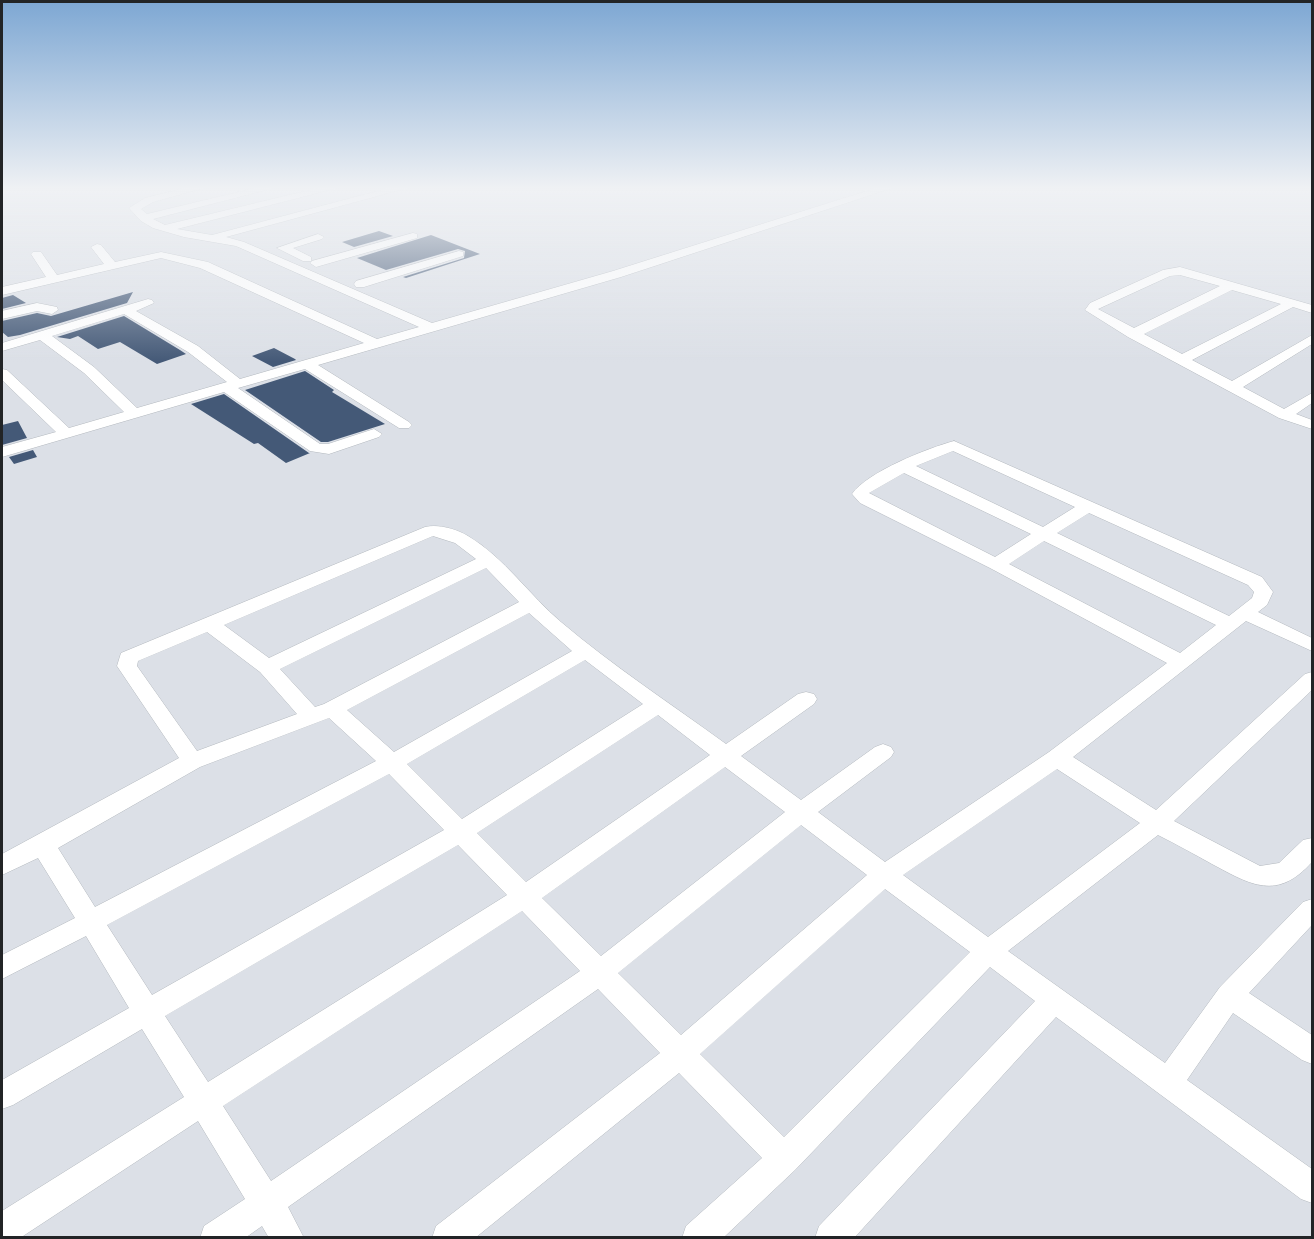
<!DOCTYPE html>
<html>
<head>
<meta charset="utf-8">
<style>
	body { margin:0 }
	#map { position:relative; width:1314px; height:1239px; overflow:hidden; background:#dce0e7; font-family:Arial,sans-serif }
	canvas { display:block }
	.frame { position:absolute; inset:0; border:3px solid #222426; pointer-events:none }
</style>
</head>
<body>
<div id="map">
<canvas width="1314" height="1239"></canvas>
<div class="frame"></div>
</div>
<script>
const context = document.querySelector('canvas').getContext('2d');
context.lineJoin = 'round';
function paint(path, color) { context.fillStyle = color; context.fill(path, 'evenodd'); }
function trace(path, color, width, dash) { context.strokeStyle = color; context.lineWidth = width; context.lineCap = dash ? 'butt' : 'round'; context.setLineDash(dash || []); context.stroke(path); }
paint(new Path2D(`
	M379,231L393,236L354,247L342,242Z
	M431,235L480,254L406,278L403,277L464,258L465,251L458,249L386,270L357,258Z
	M133,292L127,303L20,335L8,337L2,332V321L37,313L51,316Z
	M13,295L26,303L2,309V298Z
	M124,316L180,350L186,354L157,364L120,342L98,349L78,336L70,339L57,337Z
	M274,348L295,359L296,360L273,367L252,356Z
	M305,371L334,390L332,392L385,424L328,442H321L245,390Z
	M224,394L309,453H310L286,463L258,443L254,444L191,404Z
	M18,421L27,438L2,445V425Z
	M33,450L37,457L14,464L9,457Z`), '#445977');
const street = new Path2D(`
	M185,188H204L153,202L141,209L147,214L255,188H274L153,219L165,225L318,188H337L177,229L212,235L389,188H407L226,237L244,242L432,323L613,271L876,188H892L621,277L318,365L409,422L412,425L409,428H399L305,369L238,388L320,444H328L374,429L382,434L379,437L329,454L310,451L224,392L2,457V447L56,432L2,380V369L7,370L69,428L124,412L84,373L40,340L2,351V343L148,299L152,300L154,303L136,311L198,346L240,379L364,343L200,268L161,258L2,295V287L46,277L31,254L33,252H41L57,275L104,264L91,247L97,244L101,245L115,262L161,252L208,262L377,339L419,327L236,246L184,237L153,228L141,221L129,208L145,198ZM124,314L188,352L227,382L137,408L94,367L52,336Z
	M413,233L417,234V238L316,267L310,263L312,261Z
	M318,234L324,237L322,239L293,248L311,257V261H303L277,248Z
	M459,251L463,252V256L364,287H356L354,284L356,281Z
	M1180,267L1312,305V313L1293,307L1192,360L1232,381L1312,335V344L1243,387L1284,409L1312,393V403L1296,414L1312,420V429L1279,418L1128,337L1085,310L1090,303L1163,270ZM1180,275L1220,286L1134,328L1098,309L1170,276ZM1232,290L1281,304L1182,354L1144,334Z
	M37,303L57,307L58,310L52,314L37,311L2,319V311Z
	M954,441L1262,577L1273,592L1267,605L1258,612L1312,638V651L1246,621L1073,757L1156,810L1305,674L1312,672V690L1174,821L1260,866L1279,863L1303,840L1312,838V862C1277,901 1251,885 1212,864C1194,854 1176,844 1158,835L1008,951L1165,1063L1220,987L1303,902L1312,899V925L1249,993L1312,1035V1064L1302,1060L1233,1013L1187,1080L1312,1169V1203L1301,1199L1056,1017L854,1238H815L819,1226L1035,1001L990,967L795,1170L723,1238H682L686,1226L762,1158L679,1073L475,1238H432L436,1226L660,1053L598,989L288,1207L304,1238H269L262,1226L245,1238H200L204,1226L245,1199L198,1121L20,1238H2V1211L184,1097L142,1029L13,1105L2,1109V1080L129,1008L86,936L2,979V955L75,918L38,858L2,875V854L179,758L117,666L121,653L425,527C439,524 456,529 468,536C505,558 529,595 561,622C613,666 671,704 726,744L798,694L806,692L814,694L817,699L814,704L741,756L801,800L875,747L883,744L891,747L894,752L891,757L818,812L885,862L1049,752L1167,663L990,568L860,503L852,494C867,472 928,448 954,441ZM953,451L1075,507L1043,527L916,466ZM904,473L1031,534L995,557L869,493ZM1089,513L1248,585L1254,592L1252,598L1229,616L1057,533ZM433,536L455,543L476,559L269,658L224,625ZM1044,541L1216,625L1180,653L1009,564ZM486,568L519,602L324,704L315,707L280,669ZM529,613L572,651L394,752L347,710ZM207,632L260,672L297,714L197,751L137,666L138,661ZM585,660L643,704L462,819L407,764ZM658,715L710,755L526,882L477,833ZM329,718L376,761L95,907L58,848L200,767ZM725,767L785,812L601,956L542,898ZM1057,769L1140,823L988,937L903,875ZM389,774L444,830L152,995L107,925ZM801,825L867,875L681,1035L618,973ZM458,845L507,895L208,1082L165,1016ZM885,889L970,952L784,1137L700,1054ZM522,911L580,971L271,1181L223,1106Z`);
trace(street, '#b3b8be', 1);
paint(street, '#fff');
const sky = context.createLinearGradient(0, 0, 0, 362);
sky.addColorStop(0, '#7da7d3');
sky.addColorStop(0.52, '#eff1f4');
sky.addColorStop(1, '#eff1f400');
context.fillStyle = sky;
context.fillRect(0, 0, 1314, 362);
</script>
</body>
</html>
